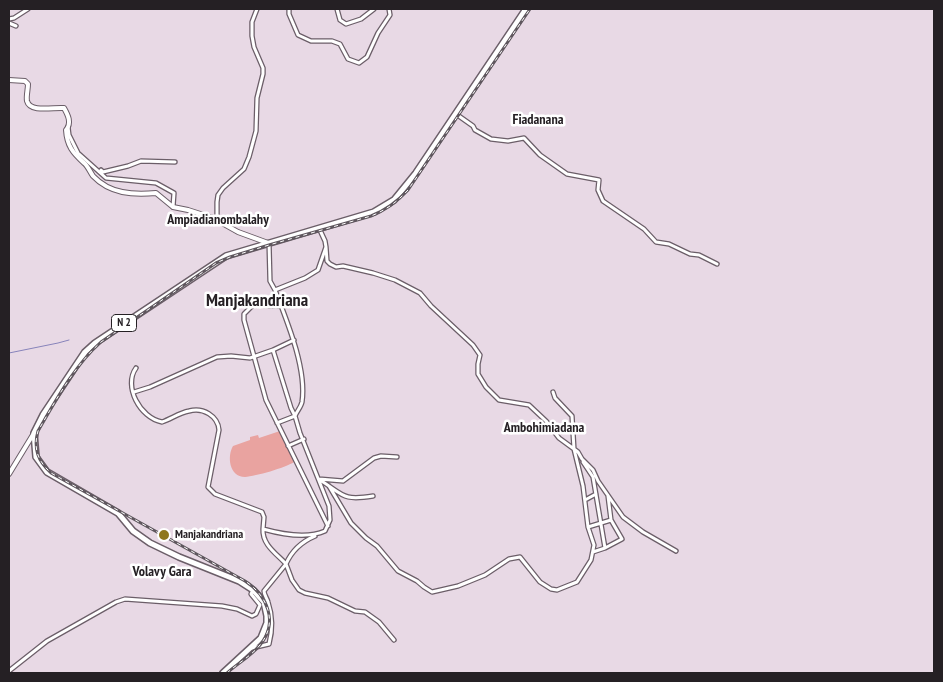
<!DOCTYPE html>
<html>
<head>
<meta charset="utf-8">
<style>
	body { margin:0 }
	#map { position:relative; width:943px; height:682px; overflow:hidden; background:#e8d9e5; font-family:"PT Sans Narrow",sans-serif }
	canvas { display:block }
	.frame { position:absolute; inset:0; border:10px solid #252024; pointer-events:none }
</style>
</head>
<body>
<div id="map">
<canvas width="943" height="682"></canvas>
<div class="frame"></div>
</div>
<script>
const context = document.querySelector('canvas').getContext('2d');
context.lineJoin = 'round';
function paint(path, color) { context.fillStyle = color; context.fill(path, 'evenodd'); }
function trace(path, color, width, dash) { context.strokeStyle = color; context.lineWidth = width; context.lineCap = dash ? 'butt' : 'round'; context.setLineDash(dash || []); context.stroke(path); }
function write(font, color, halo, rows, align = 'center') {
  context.font = font + ' "PT Sans Narrow",sans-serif'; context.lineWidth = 5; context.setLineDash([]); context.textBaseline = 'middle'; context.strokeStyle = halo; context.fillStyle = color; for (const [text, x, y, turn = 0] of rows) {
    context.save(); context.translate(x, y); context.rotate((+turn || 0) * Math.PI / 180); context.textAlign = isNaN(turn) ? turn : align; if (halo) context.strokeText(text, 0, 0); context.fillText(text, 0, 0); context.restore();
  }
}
paint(new Path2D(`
	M280,431L294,462C285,468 256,476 245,477C229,477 227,456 233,446L250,440V437L258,435L259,438Z`), '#e9a3a0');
trace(new Path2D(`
	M9,353L58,343L69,340`), '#8783ba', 1);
const minor = new Path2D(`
	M289,9V14L298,35L311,41H332L340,44L348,59L359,63L367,57L378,33L390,15L389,9
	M337,9L340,20L346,24L361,19L374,9
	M9,19L14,18L28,9
	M9,23L16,26
	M456,114L473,126L475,130L491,139L508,141L524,138L540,155L567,174L599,180L598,190L603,201L644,229L656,242L669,244L690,254L699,255L717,264
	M68,127L69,135L78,153L106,178L156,183L174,193L173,207
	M101,170L103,172L128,166L141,161L175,162
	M217,220V202L218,195L223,188L244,169L249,157L256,131L257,98L263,74V68L254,47L252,36V22L257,9
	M269,243L270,281L275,290
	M326,247L327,261L330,264L336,267L343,266L373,273L395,280L420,293L431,306L473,345L480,355L478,364V374L486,387L499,400L529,405L546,421L559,438L574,449L583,486L588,527L594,545L591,560L577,582L557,590L551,589L540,582L520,557L509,559L485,575L458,586L432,592L424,587L417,581L398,571L377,546L366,538L351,523L329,486
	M281,306L253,305L244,314V320L266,400L328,526
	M136,368C123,386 140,418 162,422C171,419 179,413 189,411C203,407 218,416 219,430L208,487L215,494L262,512L264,517L263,529
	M134,392L150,387L217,357L231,356L250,358L273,350
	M553,392L555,398L572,416L574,449L578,452L582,459L593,470L598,481L623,517L643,532L676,551
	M277,423L295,416L291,408L273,350L294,340
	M288,446L304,439
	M583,462L593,477L605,548
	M319,479L343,481L374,458L381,456L397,457
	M320,480C344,495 342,501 373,496
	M585,500L596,494
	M588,527L611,520
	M315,536C301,542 292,550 286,564L292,580L299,590L305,593L328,598L355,611L365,612L379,622L394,640
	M593,552L605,548L622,539L611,520L608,496
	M252,648L269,644C273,629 273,617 268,602C267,598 264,595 264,591L286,564C277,554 262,545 263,529C281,534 307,539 325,531L330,520L329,506L300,433L295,416C297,411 301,407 302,402C307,369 287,321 275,290L305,278L318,270L326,247L325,241L319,228
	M9,671L47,641L116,602L125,599L222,606L237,609L252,616L256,614L260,605L251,594L253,590`);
const tertiary = new Path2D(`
	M9,80L25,81L28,84C28,90 26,96 27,101C30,113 54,107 64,108C68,115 72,123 66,130C67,146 73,153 84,163C88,166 90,172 93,176C110,194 133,195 156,193L173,207L188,210L213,218L238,232L268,243
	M9,474L34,433`);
const primary = new Path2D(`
	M223,673L261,638L267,623V616L264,602L253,590L239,581L179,557L150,543L133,531L118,513L47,472L36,457L34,433L43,415L85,352L95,343L226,256L374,212L394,200L416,173L526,9`);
trace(minor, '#6b5e68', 5.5);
trace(tertiary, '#6b5e68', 6);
trace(primary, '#6b5e68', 8);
trace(minor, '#fff', 3);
trace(tertiary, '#fff', 4);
trace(primary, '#fff', 5);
const rail = new Path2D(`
	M227,673C237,664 251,656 260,645C279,622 267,595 245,581L51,473C38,461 33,449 38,431C56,400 74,366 101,342L216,263L230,257L269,245L371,216C386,210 397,202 408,190L530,9`);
trace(rail, '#5f575e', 3);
trace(rail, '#fff', 1, [4]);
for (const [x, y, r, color] of [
	[164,535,6,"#8f771d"]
]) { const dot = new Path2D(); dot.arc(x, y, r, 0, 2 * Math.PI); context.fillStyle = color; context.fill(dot); trace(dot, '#fff', 2); }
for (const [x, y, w] of [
	[124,323,25]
]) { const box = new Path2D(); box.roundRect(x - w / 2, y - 8.5, w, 17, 4); context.fillStyle = '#fff'; context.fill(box); trace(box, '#252024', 1); }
write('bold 11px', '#252024', null, [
	["N 2",124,323]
]);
write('bold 12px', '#252024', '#fff', [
	["Manjakandriana",175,535]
], 'left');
write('bold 14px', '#252024', '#fff', [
	["Fiadanana",538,120],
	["Ampiadianombalahy",218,220],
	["Ambohimiadana",544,428],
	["Volavy Gara",162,572]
]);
write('bold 18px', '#252024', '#fff', [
	["Manjakandriana",257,301]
]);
</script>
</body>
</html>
